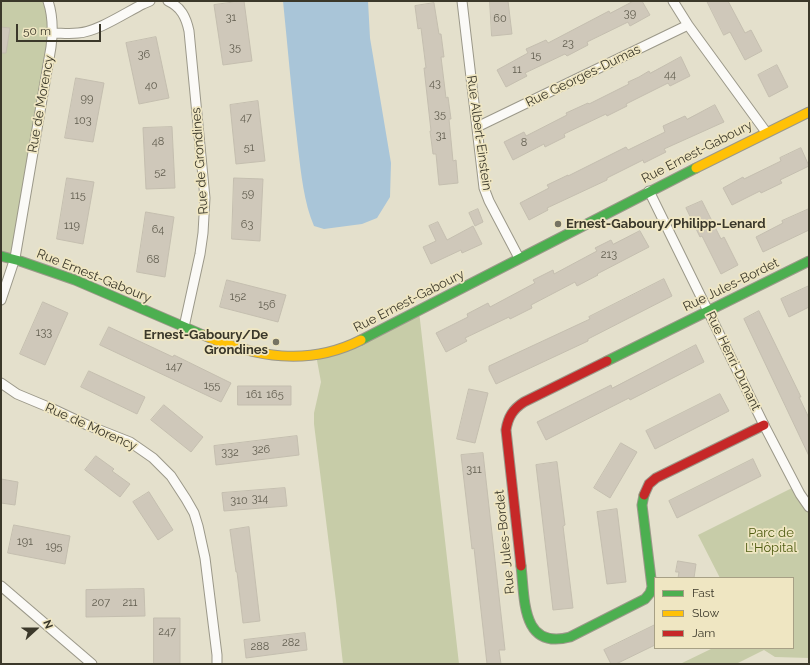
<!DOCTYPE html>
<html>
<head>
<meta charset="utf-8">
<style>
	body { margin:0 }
	#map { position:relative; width:810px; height:665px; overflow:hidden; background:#e4e0cc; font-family:Raleway,sans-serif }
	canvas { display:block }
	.frame { position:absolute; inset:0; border:2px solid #3b382a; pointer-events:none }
	.legend { position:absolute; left:654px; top:577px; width:140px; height:72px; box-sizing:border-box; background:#efe6c2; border:1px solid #a7a085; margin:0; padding:5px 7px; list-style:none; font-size:12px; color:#3b382a }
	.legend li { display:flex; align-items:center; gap:8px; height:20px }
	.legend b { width:20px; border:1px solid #a7a085 }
	.north { position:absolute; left:16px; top:609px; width:40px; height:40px; -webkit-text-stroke:3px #efe6c2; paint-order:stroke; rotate:69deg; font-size:11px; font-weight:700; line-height:16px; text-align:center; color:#3b382a }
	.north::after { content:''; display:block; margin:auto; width:14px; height:18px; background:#3b382a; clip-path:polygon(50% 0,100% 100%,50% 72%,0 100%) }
	.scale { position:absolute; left:16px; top:24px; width:85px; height:18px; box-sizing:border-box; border:2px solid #3b382a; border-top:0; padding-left:5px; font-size:12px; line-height:14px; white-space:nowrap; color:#3b382a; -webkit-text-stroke:3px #efe6c2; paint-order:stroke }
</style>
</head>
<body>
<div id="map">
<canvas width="810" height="665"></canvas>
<div class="frame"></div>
<ul class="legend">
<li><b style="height:5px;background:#4caf50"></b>Fast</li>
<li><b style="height:5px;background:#ffc107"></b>Slow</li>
<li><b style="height:5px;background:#c62828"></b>Jam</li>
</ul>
<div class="north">N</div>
<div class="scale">50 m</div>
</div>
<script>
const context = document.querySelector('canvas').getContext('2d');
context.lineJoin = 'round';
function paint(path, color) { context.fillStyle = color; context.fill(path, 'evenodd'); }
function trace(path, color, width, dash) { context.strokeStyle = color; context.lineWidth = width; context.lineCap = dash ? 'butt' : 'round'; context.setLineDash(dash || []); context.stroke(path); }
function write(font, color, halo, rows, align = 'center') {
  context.font = font + ' Raleway,sans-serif'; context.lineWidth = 3.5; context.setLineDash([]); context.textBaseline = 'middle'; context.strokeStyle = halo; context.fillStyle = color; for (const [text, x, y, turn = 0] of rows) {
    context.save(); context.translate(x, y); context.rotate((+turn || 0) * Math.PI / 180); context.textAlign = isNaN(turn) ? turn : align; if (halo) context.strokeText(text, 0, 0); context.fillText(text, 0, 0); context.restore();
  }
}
paint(new Path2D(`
	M1,1H48L51,16L15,258L1,256Z
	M419,311L459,664H343L336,601L314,424V413L321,382L316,355Z
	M796,486L809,507V658L775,657L764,650L736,664H680L713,648H793V578H720L698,535Z`), '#c7cca8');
paint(new Path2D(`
	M283,1H368L370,38L391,163L390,197L377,218L362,224L324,229L314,226C304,203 301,173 298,148C292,99 288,50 283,1Z`), '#a9c5d8');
const building = new Path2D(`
	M244,1L252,61L223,65L214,5Z
	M490,1H508L512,34L492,36Z
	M634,1H642L650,15L630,26L628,22L587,42L588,45L567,56L565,54L525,73L527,76L506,87L497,70L528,53L526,49L546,40L548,43L609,11L610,13Z
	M707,1H728L745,33L751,30L762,51L745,60L730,32L724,35Z
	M434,3L439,34H441L444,57H441L446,98L448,97L451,119H449L453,161L456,160L458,183L439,185L436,154H433L430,131H431L424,68H426L421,28L418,29L415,6Z
	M1,27L10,28L6,53H1Z
	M156,37L169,98L139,104L126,43Z
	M681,57L690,76L670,86L668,83L626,104L627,106L607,116L606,114L564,134L565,137L545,147L544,144L513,160L504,142L524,132L526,136L567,115L566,113L588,103L589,104L629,84L628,82L639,77L649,71L650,73Z
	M777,65L788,87L769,97L758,75Z
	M76,78L104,83L93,142L65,138Z
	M258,101L265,161L236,164L230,105Z
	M715,105L724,122L664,149L666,152L644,163L643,160L607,178V180L547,208L548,210L529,220L520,203L549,188L547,185L568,175V176L626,147L628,150L665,132L663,126L685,116L687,119Z
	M172,127L175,188L146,189L143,128Z
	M801,148L809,166L780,180L782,183L761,193L760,191L732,205L723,188L743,177L744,179L781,161L780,158Z
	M67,178L94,182L83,244L57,239Z
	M234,178L263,179L260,241L232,239Z
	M702,201L721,239L724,237L738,265L721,274L702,236L700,237L686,208Z
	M478,209L483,222L475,226L469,213Z
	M809,209V230L763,252L756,237L783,223L782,221Z
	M146,212L174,217L165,277L137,272Z
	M438,222L447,240L473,226L482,244L462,253L461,250L431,264L423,247L436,241L429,226Z
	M640,231L649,247L597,274L598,275L577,286L575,282L531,305L532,308L510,319L509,317L465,338L467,341L446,352L436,333L468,317L467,314L488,303L490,307L535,283L533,280L553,270L554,274L597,251L595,248L611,240L613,244Z
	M664,279L672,296L588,339V341L496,384L489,370V366L590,319L589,317Z
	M227,280L286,295L278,322L220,307Z
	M809,286V307L789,317L781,299Z
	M43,302L68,313L45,365L20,354Z
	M759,311L801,397H799L809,418V456L744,319Z
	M109,327L173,357L174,355L231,383L221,402L100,345Z
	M696,345L704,362L630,400L629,398L546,440L537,422L611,385L612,388Z
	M89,371L145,397L137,414L81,387Z
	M238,386H291V405H238Z
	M469,389L488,393L475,443L457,439Z
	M720,394L729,411L655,449L646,431Z
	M164,405L203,437L191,452L151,420Z
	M297,436L299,455L216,465L214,446Z
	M621,443L637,452L610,498L594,488Z
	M483,453L505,650H499L501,664H487L474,548L472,549L461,455Z
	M96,456L114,469L112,471L130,484L120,497L85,470Z
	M753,459L761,476L677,518L669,501Z
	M557,462L565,525L563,526L573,608L553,610L536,465Z
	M1,479L18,482L15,505L1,503Z
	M285,488L287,506L224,511L222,493Z
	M149,492L173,530L158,540L133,502Z
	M617,509L626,582L607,584L597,512Z
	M14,525L70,536L65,564L8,553Z
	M249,527L260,621L243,623L237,572H236L230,530Z
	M678,561L696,564L694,578H678L679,572H676Z
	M144,589L145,616L86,617V590Z
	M154,618H180V664H154Z
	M655,625V645L616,664H611L604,650Z
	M305,633L307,650L246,658L244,640Z`);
paint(building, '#cfc8ba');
trace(building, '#c4beaf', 1);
const street = new Path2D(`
	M168,1C181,7 186,17 189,31L205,198L203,233L200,254L184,327
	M462,1L484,188L489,201L519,258
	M673,1L688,25L766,132
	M53,33C61,33 69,34 78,33C97,32 125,13 143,4L150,1
	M477,127L688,25
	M649,191L764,425L800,494L809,507
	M1,300L15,258L51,47C53,32 53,16 48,1
	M1,383L17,394L53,409L87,425L130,442L153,458L171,476L186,499L194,513L198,526L205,558L217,655V664
	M1,586L92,664`);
const fast = new Path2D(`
	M1,256L20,261L75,280L203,335
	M361,340L696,168
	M607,361L809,261
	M521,566C525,599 521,650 570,637L645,599L650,593L652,587L642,505L644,495`);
const slow = new Path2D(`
	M696,168L809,112
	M203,335C255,357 308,367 361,340`);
const jam = new Path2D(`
	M644,495L649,484L656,478L764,425
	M521,566L506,430C508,417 513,409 524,402L607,361`);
trace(street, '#9b9889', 11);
trace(fast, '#9b9889', 11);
trace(slow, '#9b9889', 11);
trace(jam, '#9b9889', 11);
trace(street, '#fbfaf7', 9);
trace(fast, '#4caf50', 9);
trace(slow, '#ffc107', 9);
trace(jam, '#c62828', 9);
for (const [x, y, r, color] of [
	[558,224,4,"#767363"],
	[276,342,4,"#767363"]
]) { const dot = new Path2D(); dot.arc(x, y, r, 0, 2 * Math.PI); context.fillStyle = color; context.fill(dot); trace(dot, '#efe6c2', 1.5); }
write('11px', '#615d4f', null, [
	["39",630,14],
	["31",231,18],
	["60",500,19],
	["23",568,44],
	["35",235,48],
	["36",144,55],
	["15",536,56],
	["11",517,70],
	["44",670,75],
	["43",435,84],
	["40",151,86],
	["99",87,99],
	["35",440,115],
	["47",246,118],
	["103",83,121],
	["31",441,136],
	["48",158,142],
	["8",524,143],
	["51",249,148],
	["52",160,173],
	["59",248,194],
	["115",78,196],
	["63",247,225],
	["119",72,226],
	["64",158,230],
	["213",609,255],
	["68",153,260],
	["152",238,297],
	["156",267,305],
	["133",44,333],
	["147",174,367],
	["155",212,386],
	["161",254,395],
	["165",275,395],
	["326",261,450],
	["332",230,453],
	["311",474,470],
	["314",260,499],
	["310",239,501],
	["191",25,542],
	["195",54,547],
	["207",101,603],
	["211",130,603],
	["247",167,632],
	["282",291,643],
	["288",260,647]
]);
write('13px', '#3b382a', '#efe6c2', [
	["Rue Georges-Dumas",583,76,-26],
	["Rue de Morency",41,104,-80],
	["Rue Albert-Einstein",479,133,82],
	["Rue Ernest-Gaboury",697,152,-27],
	["Rue de Grondines",200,161,-94],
	["Rue Ernest-Gaboury",94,276,22],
	["Rue Jules-Bordet",731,285,-26],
	["Rue Ernest-Gaboury",409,301,-27],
	["Rue Henri-Dunant",733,361,64],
	["Rue de Morency",91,427,24],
	["Rue Jules-Bordet",505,542,-96]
]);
write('bold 13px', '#3b382a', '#efe6c2', [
	["Ernest-Gaboury/Philipp-Lenard",566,224],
	["Ernest-Gaboury/De",268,335,"right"],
	["Grondines",268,350,"right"]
], 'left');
write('13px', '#505d13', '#efe6c2', [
	["Parc de",771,533],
	["L'Hôpital",771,548]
]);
</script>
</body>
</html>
